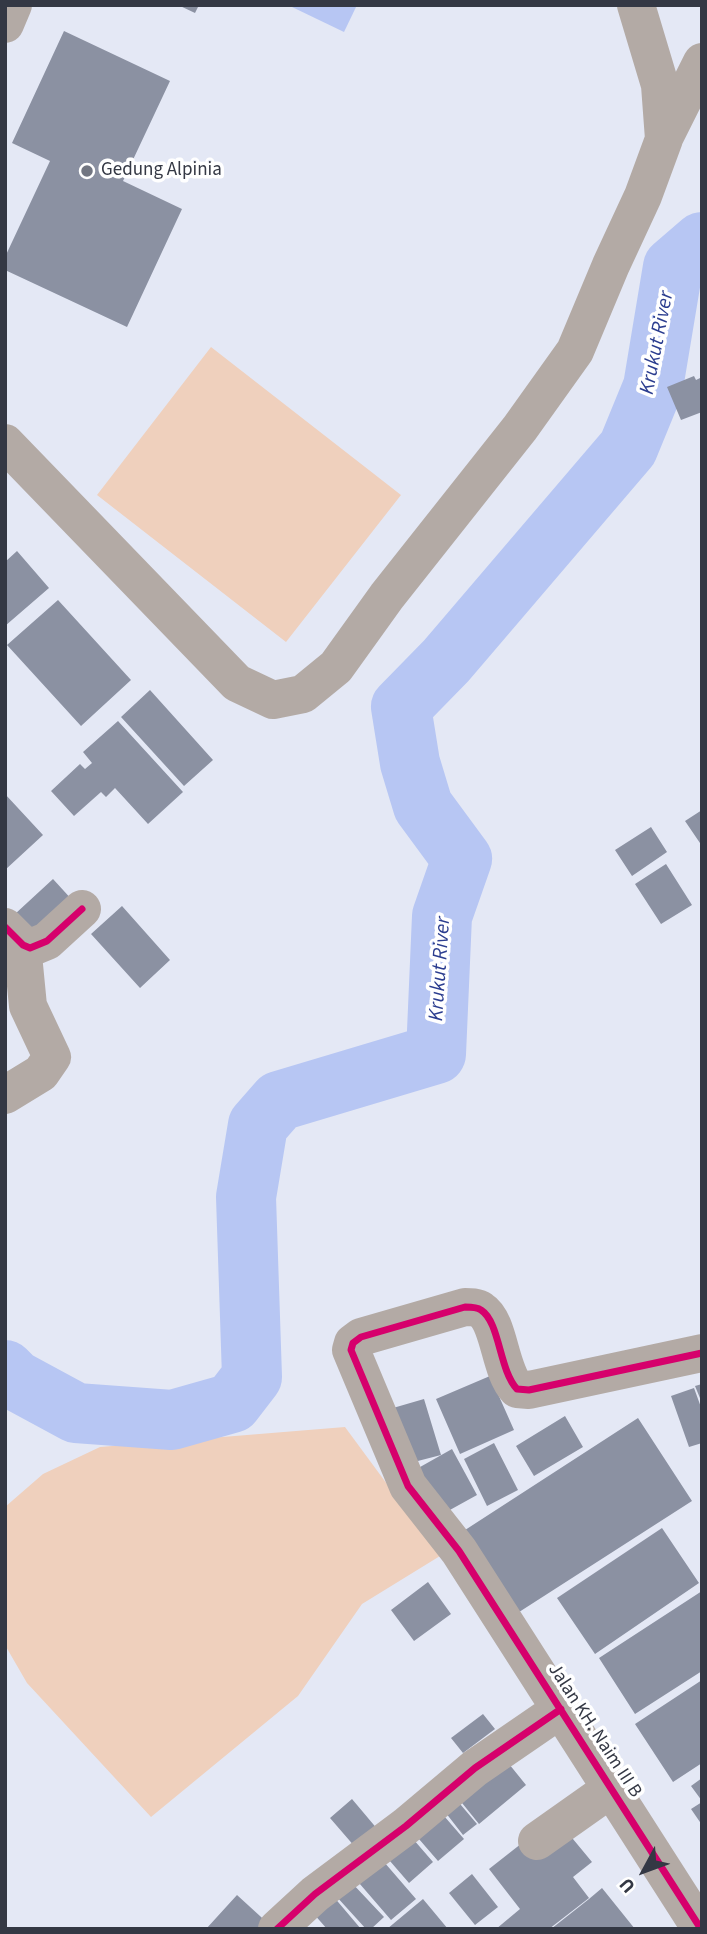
<!DOCTYPE html>
<html>
<head>
<meta charset="utf-8">
<style>
	body { margin:0 }
	#map { position:relative; width:707px; height:1934px; overflow:hidden; background:#e4e8f5; font-family:"Source Sans 3",sans-serif }
	canvas { display:block }
	.frame { position:absolute; inset:0; border:7px solid #343844; pointer-events:none }
	.north { position:absolute; left:609px; top:1836px; width:70px; height:70px; -webkit-text-stroke:5px #fff; paint-order:stroke; rotate:229deg; font-size:19px; font-weight:700; line-height:28px; text-align:center; color:#343844 }
	.north::after { content:''; display:block; margin:auto; width:24px; height:32px; background:#343844; clip-path:polygon(50% 0,100% 100%,50% 72%,0 100%) }
</style>
</head>
<body>
<div id="map">
<canvas width="707" height="1934"></canvas>
<div class="frame"></div>
<div class="north">U</div>
</div>
<script>
const context = document.querySelector('canvas').getContext('2d');
context.lineJoin = 'round';
function paint(path, color) { context.fillStyle = color; context.fill(path, 'evenodd'); }
function trace(path, color, width, dash) { context.strokeStyle = color; context.lineWidth = width; context.lineCap = dash ? 'butt' : 'round'; context.setLineDash(dash || []); context.stroke(path); }
function write(font, color, halo, rows, align = 'center') {
  context.font = font + ' "Source Sans 3",sans-serif'; context.lineWidth = 7; context.setLineDash([]); context.textBaseline = 'middle'; context.strokeStyle = halo; context.fillStyle = color; for (const [text, x, y, turn = 0] of rows) {
    context.save(); context.translate(x, y); context.rotate((+turn || 0) * Math.PI / 180); context.textAlign = isNaN(turn) ? turn : align; if (halo) context.strokeText(text, 0, 0); context.fillText(text, 0, 0); context.restore();
  }
}
paint(new Path2D(`
	M211,347L401,495L286,642L97,495Z
	M345,1427L440,1556L362,1604L298,1696L151,1817L27,1683L5,1645V1507L43,1474L100,1447Z`), '#efd0bd');
paint(new Path2D(`
	M293,5H357L344,32L292,7Z`), '#b7c6f3');
trace(new Path2D(`
	M5,1370L15,1380L76,1413L172,1420L232,1403L252,1377L246,1197L258,1125L279,1101L436,1054L442,916L462,859L423,806L410,763L401,707L446,661L628,448L653,387L673,267L702,242`), '#b7c6f3', 60);
paint(new Path2D(`
	M178,5H199L195,13Z
	M64,31L170,81L123,181L182,209L127,327L5,270V257L50,161L12,143Z
	M694,376L696,380L702,377V412L681,420L667,387Z
	M17,551L49,588L5,626V562Z
	M58,600L131,680L81,726L7,645Z
	M150,690L213,760L184,786L121,717Z
	M118,721L183,792L148,824L115,788L106,797L101,792L74,816L51,791L80,764L85,769L92,763L83,752Z
	M5,794L43,835L5,870Z
	M702,810V846L685,821Z
	M651,827L667,852L632,876L615,850Z
	M666,864L692,905L661,924L635,884Z
	M53,879L74,902L35,937L15,914Z
	M122,906L170,960L140,988L91,934Z
	M490,1376L514,1430L460,1454L436,1399Z
	M702,1384V1403L695,1386Z
	M694,1388L702,1410V1443L689,1447L671,1396Z
	M424,1399L441,1455L410,1463L393,1408Z
	M565,1416L583,1447L534,1476L516,1446Z
	M638,1418L692,1501L516,1614L462,1532Z
	M494,1443L518,1490L487,1506L464,1459Z
	M452,1449L477,1495L439,1516L413,1471Z
	M662,1528L699,1583L595,1654L557,1598Z
	M428,1582L451,1614L414,1641L391,1610Z
	M702,1591V1671L635,1714L599,1658Z
	M702,1680V1763L673,1782L635,1724Z
	M483,1714L495,1729L463,1753L451,1738Z
	M505,1759L526,1785L479,1824L458,1798Z
	M702,1778V1801L691,1786Z
	M455,1798L477,1824L463,1835L442,1808Z
	M352,1799L384,1837L362,1855L330,1818Z
	M702,1802V1825L691,1809Z
	M438,1809L464,1839L438,1861L412,1831Z
	M407,1832L433,1862L409,1883L383,1853Z
	M568,1833L592,1862L573,1877L589,1898L549,1929H496L520,1909L489,1869L531,1836Z
	M378,1855L416,1899L391,1920L353,1876Z
	M472,1874L498,1907L475,1925L449,1893Z
	M351,1882L384,1917L371,1929H366L336,1896Z
	M602,1888L635,1929H551L589,1899Z
	M237,1895L272,1927L270,1929H206Z
	M333,1896L361,1929H327L313,1913Z
	M423,1899L448,1929H387Z`), '#8b91a2');
trace(new Path2D(`
	M5,24L13,5
	M664,138L702,62
	M5,443L237,683L273,700L303,694L336,667L387,596L520,428L575,351L611,265L643,196L664,139L660,85L636,5
	M5,927L23,945L30,948L47,941L82,909
	M5,948L24,965L28,1006L52,1057L41,1073L5,1095
	M537,1841L612,1788
	M277,1929L315,1894L406,1826L475,1768L561,1709
	M701,1929L459,1551L408,1486L351,1350L353,1343L361,1337L465,1307C470,1307 477,1307 481,1310C500,1322 499,1370 517,1389L529,1390L702,1353`), '#b3aaa5', 38);
trace(new Path2D(`
	M5,927L23,945L30,948L47,941L82,909
	M277,1929L315,1894L406,1826L475,1768L561,1709
	M701,1929L459,1551L408,1486L351,1350L353,1343L361,1337L465,1307C470,1307 477,1307 481,1310C500,1322 499,1370 517,1389L529,1390L702,1353`), '#d6006c', 7);
for (const [x, y, r, color] of [
	[87,171,7,"#727682"]
]) { const dot = new Path2D(); dot.arc(x, y, r, 0, 2 * Math.PI); context.fillStyle = color; context.fill(dot); trace(dot, '#fff', 2.5); }
write('19px', '#343844', '#fff', [
	["Gedung Alpinia",101,171]
], 'left');
write('19px', '#343844', '#fff', [
	["Jalan KH. Naim III B",594,1731,57]
]);
write('italic 21px', '#2b3d8f', '#fff', [
	["Krukut River",658,343,-79],
	["Krukut River",441,969,-86]
]);
</script>
</body>
</html>
